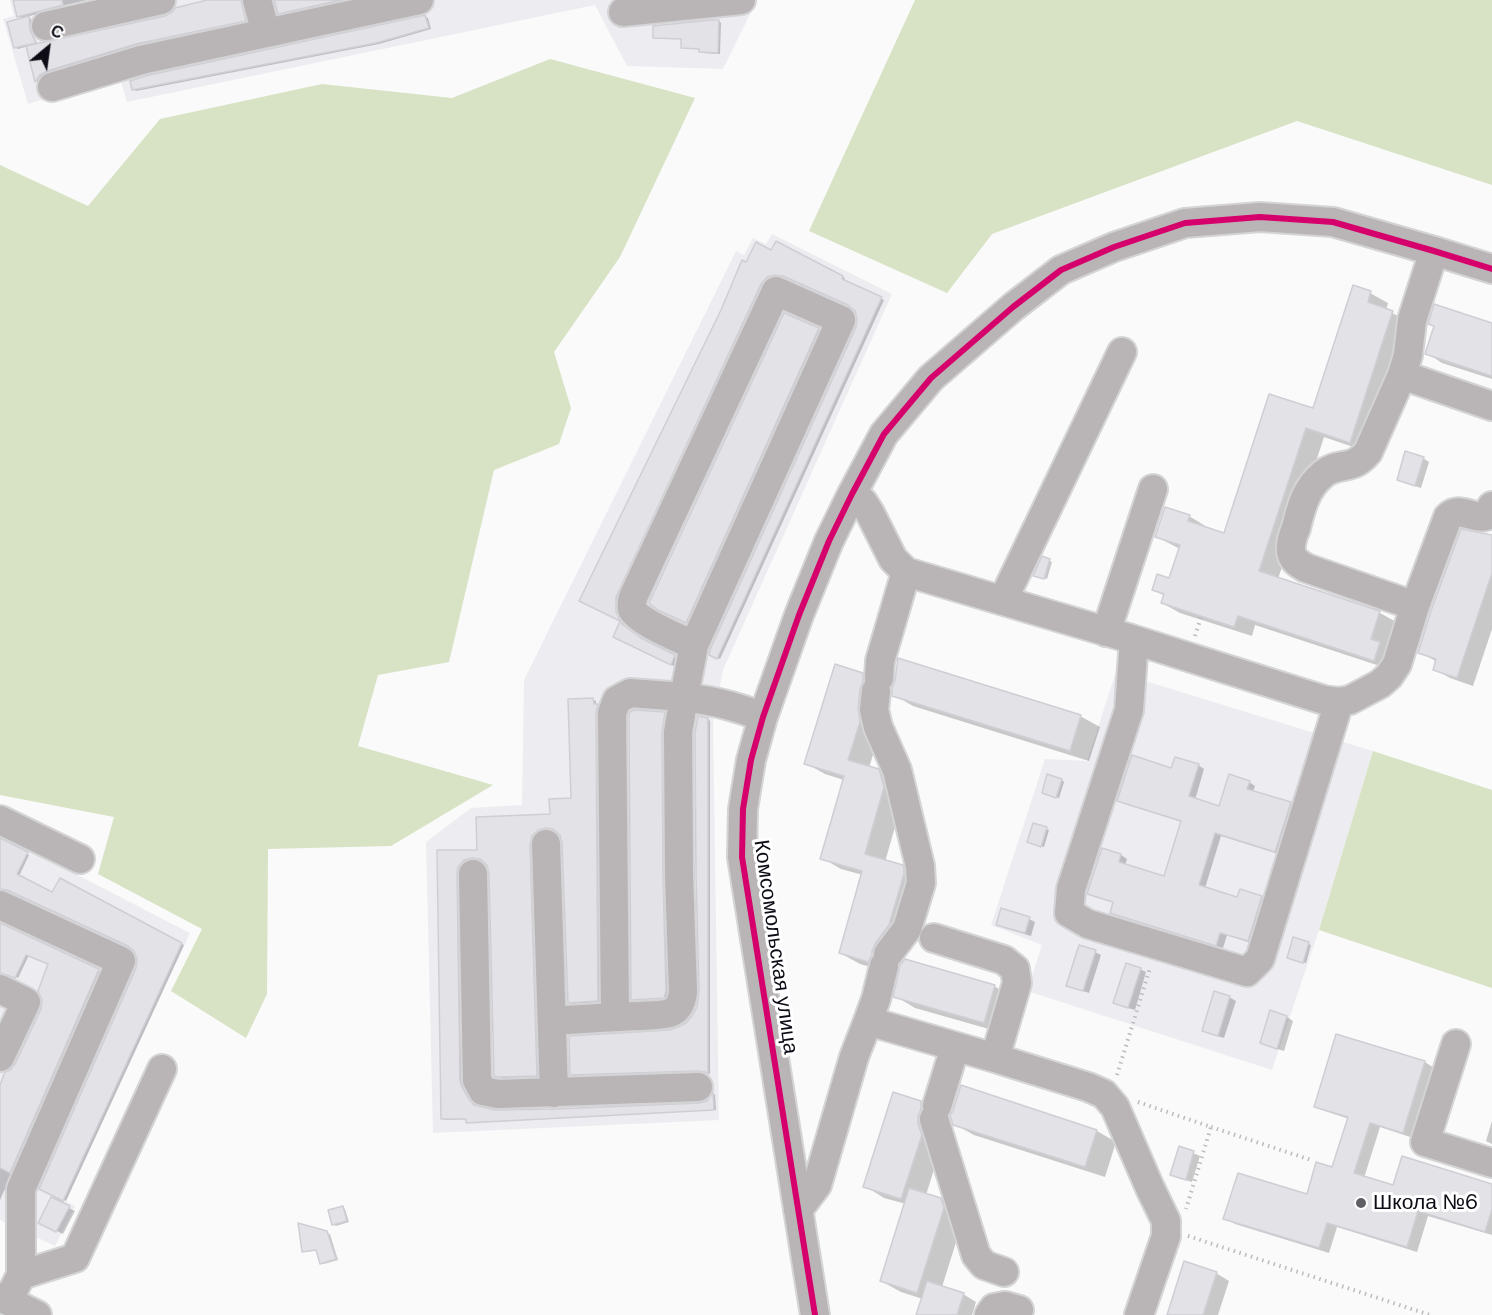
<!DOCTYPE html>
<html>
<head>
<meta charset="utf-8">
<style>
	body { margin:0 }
	#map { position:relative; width:1492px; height:1315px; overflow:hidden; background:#fafafa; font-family:"DM Sans",sans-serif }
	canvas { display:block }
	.north { position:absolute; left:18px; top:18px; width:60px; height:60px; -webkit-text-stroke:4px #fff; paint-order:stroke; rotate:29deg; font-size:16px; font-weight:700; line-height:24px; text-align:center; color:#0d0c16 }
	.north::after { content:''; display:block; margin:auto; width:21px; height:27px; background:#0d0c16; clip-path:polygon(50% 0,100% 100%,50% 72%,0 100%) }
</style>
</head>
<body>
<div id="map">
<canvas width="1492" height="1315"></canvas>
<div class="north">С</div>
</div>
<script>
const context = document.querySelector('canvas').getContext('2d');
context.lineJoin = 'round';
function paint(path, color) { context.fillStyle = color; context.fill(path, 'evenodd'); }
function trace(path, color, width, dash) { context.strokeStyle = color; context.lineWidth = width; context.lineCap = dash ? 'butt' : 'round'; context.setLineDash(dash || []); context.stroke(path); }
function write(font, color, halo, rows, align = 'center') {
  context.font = font + ' "DM Sans",sans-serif'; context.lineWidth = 6; context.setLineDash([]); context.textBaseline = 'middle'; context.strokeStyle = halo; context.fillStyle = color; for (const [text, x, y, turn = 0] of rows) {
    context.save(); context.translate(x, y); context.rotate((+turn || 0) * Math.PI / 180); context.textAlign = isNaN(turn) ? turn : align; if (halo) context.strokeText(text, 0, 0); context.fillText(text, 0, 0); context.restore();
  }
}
paint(new Path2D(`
	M10,0H757L723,69L627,66L595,5L127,102L119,75L28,104L3,19L14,16Z
	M772,234L892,294L723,670L713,722L719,1120L433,1133L426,842L471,808L522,805L524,680L736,251L744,255L753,238L766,244Z
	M1116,672L1373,751L1319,930L1272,1070L1027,991L1042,945L991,925L1045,759L1087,761Z
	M0,835L190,933L66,1201L75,1206L55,1246L0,1220Z`), '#edecf0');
paint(new Path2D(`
	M915,0H1492V185L1297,121L992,234L947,293L809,231Z
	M550,59L695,98L620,257L554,352L571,408L559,444L494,470L449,662L378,675L358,746L493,785L391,846L268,849L267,994L246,1038L171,991L202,929L98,874L114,817L0,795V165L88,206L160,119L322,84L452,98Z
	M1373,751L1492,790V988L1319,930Z`), '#d7e3c4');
paint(new Path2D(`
	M14,0H87L61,6V7L26,17L31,19L32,33L38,45L165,18L213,0H243V6L247,22L140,45L50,72L43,76L39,82L37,81L28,46L18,49L15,47L24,19L18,16Z
	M276,0H347L282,14L279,13Z
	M425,16L428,18L431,29L379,44L136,91L133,89Z
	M719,21L721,23L720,54L703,53L701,51V49H685L682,47L683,39L657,38L654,37Z
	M772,252L842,277L845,278L844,281L884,300L720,659L711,654L857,327L859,319L856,310L850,305L787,277L779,275L770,278L764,285L618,599V613L613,604L581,601L747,264Z
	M1370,293L1388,303L1386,310L1410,322L1368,452L1324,437L1278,579L1380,613L1398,623L1392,670L1255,625L1252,636L1180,613L1162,603L1165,596L1153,590L1170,579L1180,549L1157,537L1189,516L1207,527L1206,529L1225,535L1314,410Z
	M785,315L821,331L689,623L663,611Z
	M1492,325V379L1442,363L1427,353Z
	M1423,458L1429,462L1421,488L1405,483L1399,480Z
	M1492,537V629L1473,686L1450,678L1434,669L1437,662L1420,652Z
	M1043,558L1052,562L1047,579L1037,576Z
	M621,623H623L625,627L643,641L677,658L674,666L617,638Z
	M862,674L882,686L879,734L869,768L878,771L898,782L903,799L885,862L902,867L922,878L888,972L860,964L840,953L863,875L841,869L822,858L844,780L825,774L805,763Z
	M894,695L1080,716L1100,727L1089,761L913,706Z
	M593,700L596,701V706L600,707L598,715L600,1002L572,1004L569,1003L564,843L561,834L556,830L550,828L541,831L534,837L532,846L539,1077L503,1078L495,1075L491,873L488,864L483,860L476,858L467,861L461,868L459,876L463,1083L465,1090L475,1106L495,1112L699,1105L708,1102L714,1094L715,1095L716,1110L470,1123L468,1122L467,1119L445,1120L442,1118L439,852L479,851L551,816L573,800Z
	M664,714L667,715L664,734L665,878L669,993L666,998L635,1000L633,999L630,716Z
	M708,719L710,721V1074L701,1071L574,1076L571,1074L687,1024L698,1007L701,992Z
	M1198,765L1204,769L1195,800L1220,808L1249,782L1255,786L1253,792L1290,804L1296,807L1282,855L1221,836L1205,888L1238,899L1261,897L1268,901L1254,944L1227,935L1223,948L1118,916L1112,913L1115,903L1095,897L1089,893L1121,855L1127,859L1125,865L1165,878L1182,822L1125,804L1119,800L1172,770Z
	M1062,780L1064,782L1059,798L1046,794Z
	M1034,824L1049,830L1044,847L1031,843Z
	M0,840L29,855L19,876L53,894L60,880L184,945L66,1201L41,1188L138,968L139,959L135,950L130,946L11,891L0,890Z
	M1029,919L1035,922L1031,936L1004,928L998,924Z
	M0,925L101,972L0,1200V1089L16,1065L42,1010L50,964L29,955L18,978L12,975L3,973L0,974Z
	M1294,939L1311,945L1306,963L1291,959Z
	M1095,952L1101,955L1089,993L1074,988Z
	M1140,969L1146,972L1135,1010L1121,1006L1115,1003Z
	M994,986L1014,998L1003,1033L915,1008L895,996Z
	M1229,997L1236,1001L1224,1038L1210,1034L1203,1031Z
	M1271,1012L1287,1017L1293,1021L1284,1051L1268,1046L1262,1042Z
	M1337,1036L1425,1062L1434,1068L1413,1138L1380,1127L1364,1178L1394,1187L1492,1186V1235L1428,1216L1417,1252L1337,1227L1329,1253L1235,1224L1225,1218L1308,1196L1333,1168L1349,1119L1325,1111L1316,1106Z
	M962,1087L1097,1131L1116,1142L1105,1177L974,1135L954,1124Z
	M921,1103L940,1114L941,1147L926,1195L941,1199L961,1211L963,1220L942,1287L963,1294L976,1302L972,1315H918L923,1299L901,1292L881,1281L906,1204L884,1198L865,1186Z
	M1492,1121V1144L1486,1141Z
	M1180,1148L1200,1156L1192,1182L1178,1178L1172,1174Z
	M51,1199L75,1211L63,1234L39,1222Z
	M343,1208L345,1209L349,1222L336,1226L333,1224Z
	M327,1233L330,1234L338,1260L324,1264L321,1263L318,1250L306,1252L303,1251Z
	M1216,1273L1229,1281L1218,1315H1168Z`), '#0003');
const building = new Path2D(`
	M13,0H62L63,5L17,17Z
	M207,0H241L246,21L136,44L47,71L40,75L35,82L26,46L165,16L172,12L175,8Z
	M274,0H341L278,14Z
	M425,15L429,28L376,43L132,90L130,81L145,76Z
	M29,16L30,30L36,43L14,48L7,22Z
	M711,20H719L718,53L699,52V49L681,48V39L653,38V26Z
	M776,241L843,276L842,279L882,297L717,659L709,655L710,650L856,327L857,319L855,311L848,305L783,276L775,275L767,277L761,284L616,597V612L622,624L641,638L675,655L671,665L613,637L620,621L579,601L721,310L742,260L746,262L756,242L771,250Z
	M1353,285L1371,291L1368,302L1393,311L1381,347L1350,443L1306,428L1259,571L1380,611L1371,639L1380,642L1374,661L1238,616L1234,627L1161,603L1164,594L1152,590L1157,574L1169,578L1180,545L1155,537L1165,507L1190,515L1188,521L1224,533L1269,394L1313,408Z
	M1434,304L1492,323V376L1425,354L1434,326L1428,324Z
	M784,313L819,328L686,623L658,610L649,603Z
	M1405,451L1424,457L1415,486L1397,480Z
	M1461,529L1492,535V573L1457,678L1433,670L1436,659L1418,653L1431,611Z
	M1042,556L1050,559L1044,579L1033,576Z
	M898,658L1081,715L1070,751L892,696V688L895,680Z
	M835,664L863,673V681L860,689L858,708L860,722L848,760L879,769L884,787L865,854L903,865L904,868V874L889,925L875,944L872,951V955L868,962L839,953L862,871L820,859L844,776L804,764Z
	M593,698L594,704H598L596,713L598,1001L568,1003L562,843L560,835L553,829L546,828L538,830L532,836L530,845L537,1076L499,1077L494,1076L489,874L487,865L480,859L472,858L464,860L458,867L457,874L460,1080L462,1087L469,1099L474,1105L495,1110L555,1109L699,1103L707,1101L713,1092L714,1110L466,1123V1119H441L437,850H477L476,817L550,814L549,799L571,798L568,699Z
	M634,710L665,712L662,732L663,876L666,991L664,998L631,1000L629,716L630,712Z
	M698,716L708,718V1075L705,1072L697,1071L570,1075L569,1036L669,1030L678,1027L686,1023L692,1016L697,1007L699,991L696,875L695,733Z
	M1132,755L1171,768L1175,757L1199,764L1189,796L1219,806L1229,774L1250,781L1247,789L1291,802L1275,852L1215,833L1199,885L1237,897L1240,889L1262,896L1248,941L1220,933L1216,946L1110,913L1113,902L1087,894L1102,848L1121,854L1119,862L1164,876L1181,821L1117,801Z
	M1047,774L1062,779L1056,798L1042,793Z
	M1033,823L1047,827L1041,847L1027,842Z
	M0,838L28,852L17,874L52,892L60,878L182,943L63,1201L39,1189L136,968L137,959L134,951L128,946L7,890L0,889Z
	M1001,908L1030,917L1025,933L996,925Z
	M0,923L99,969L10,1173L0,1168V1085L5,1072L10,1070L15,1064L41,1009L42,1000L38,991L48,964L26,955L15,978L0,973Z
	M1293,937L1309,942L1303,963L1287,958Z
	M1079,945L1096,950L1083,991L1066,986Z
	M905,959L995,985L984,1023L893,997L900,965Z
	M1126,963L1141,968L1128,1008L1113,1003Z
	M1214,991L1230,996L1218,1036L1202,1031Z
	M1270,1010L1287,1016L1277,1049L1260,1043Z
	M1336,1034L1425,1061L1403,1133L1370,1123L1354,1173L1393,1185L1402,1156L1492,1184V1209L1485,1232L1418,1211L1407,1247L1327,1223L1319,1248L1223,1219L1238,1173L1307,1194L1316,1162L1332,1167L1348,1117L1314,1107Z
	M961,1085L1097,1130L1085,1167L953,1125L950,1115L953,1111Z
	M893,1092L921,1101V1109L918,1116V1124L922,1135L901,1199L863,1187Z
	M1179,1146L1194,1151L1186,1180L1170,1175Z
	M909,1188L941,1198L944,1208L917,1293L880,1281Z
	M51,1197L70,1206L56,1232L38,1223Z
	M343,1206L347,1221L332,1225L328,1210Z
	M298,1223L327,1231L336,1259L320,1264L316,1250L302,1252Z
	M1184,1261L1217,1272L1203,1315H1167Z
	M927,1281L964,1293L957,1315H916Z`);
paint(building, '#e3e2e7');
trace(building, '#d0ced4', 1.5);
const minor = new Path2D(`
	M257,0L266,33
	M623,12L741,0
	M46,26L161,0
	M52,87L141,60L419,0
	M1434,251L1412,320L1408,355L1402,375L1492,406
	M1402,375L1368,452C1352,472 1339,461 1323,474C1306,488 1301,507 1296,528C1293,535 1290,543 1291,551C1292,560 1299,564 1306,568L1415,606
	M852,494L863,502L870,513L893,559L906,572L1125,637L1324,700L1339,702L1350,700L1380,684L1389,676L1397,664L1415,606L1448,517C1459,505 1473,520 1486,516L1492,506
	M1003,600L1122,352
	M1106,632L1153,489
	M1134,640L1129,710L1071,889L1069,913L1088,924L1247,972L1260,959L1339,702
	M694,645C680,639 637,621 632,609C631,604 632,600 634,595L776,291L841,320L694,645L684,697C714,701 735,706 763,717
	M879,678L880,661L906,572
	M876,691L874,710L878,727L897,770L920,866L921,883L907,929L888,954
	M0,820L80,859
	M546,844L554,1093
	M473,874L477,1080L483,1091L498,1094L698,1087
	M0,905L121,961L21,1189V1275L8,1301
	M0,989L26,1002L0,1057
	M552,1021C581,1019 611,1017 640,1016C650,1015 664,1016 672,1012C680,1008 682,1000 683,992L679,875L678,732L684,697L630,693L617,700L612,713L615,1017
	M868,1021L876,999L884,966
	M1456,1044L1425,1142L1492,1163
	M995,1058L1088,1087L1104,1094L1115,1107L1150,1188L1166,1221V1236L1139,1315
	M937,1106L955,1047
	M934,1119L976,1255L984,1265L1004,1272
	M798,1210L817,1185L854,1057L868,1021L995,1058L1017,983L1015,969L1004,960L934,938
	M21,1275L75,1258L162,1069
	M0,1297L37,1315
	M815,1315L742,857L743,809L751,760L763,717L799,615L829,541L852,494L884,434L931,378L1013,307L1061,270L1114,247L1185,223L1260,217L1333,222L1434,251L1492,269
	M989,1315L994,1308L1005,1306L1019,1310`);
trace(minor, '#d4d4d6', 32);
trace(new Path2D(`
	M1195,636L1202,614
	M1117,1075L1150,968
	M1138,1102L1211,1127L1186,1209
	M1211,1127L1311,1160
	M1188,1236L1430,1315`), '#bebbbd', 4, [1.5, 4.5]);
trace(minor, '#b9b4b6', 28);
trace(new Path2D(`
	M815,1315L742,857L743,809L751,760L763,717L799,615L829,541L852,494L884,434L931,378L1013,307L1061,270L1114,247L1185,223L1260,217L1333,222L1434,251L1492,269`), '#d6006c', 6);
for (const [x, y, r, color] of [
	[1361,1203,6,"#605f66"]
]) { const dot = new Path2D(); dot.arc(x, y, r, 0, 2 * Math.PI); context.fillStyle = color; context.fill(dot); trace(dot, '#fff', 2); }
write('21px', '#0d0c16', '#fff', [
	["Комсомольская улица",775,947,82]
]);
write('21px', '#0d0c16', '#fff', [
	["Школа №6",1373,1203]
], 'left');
</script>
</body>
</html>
